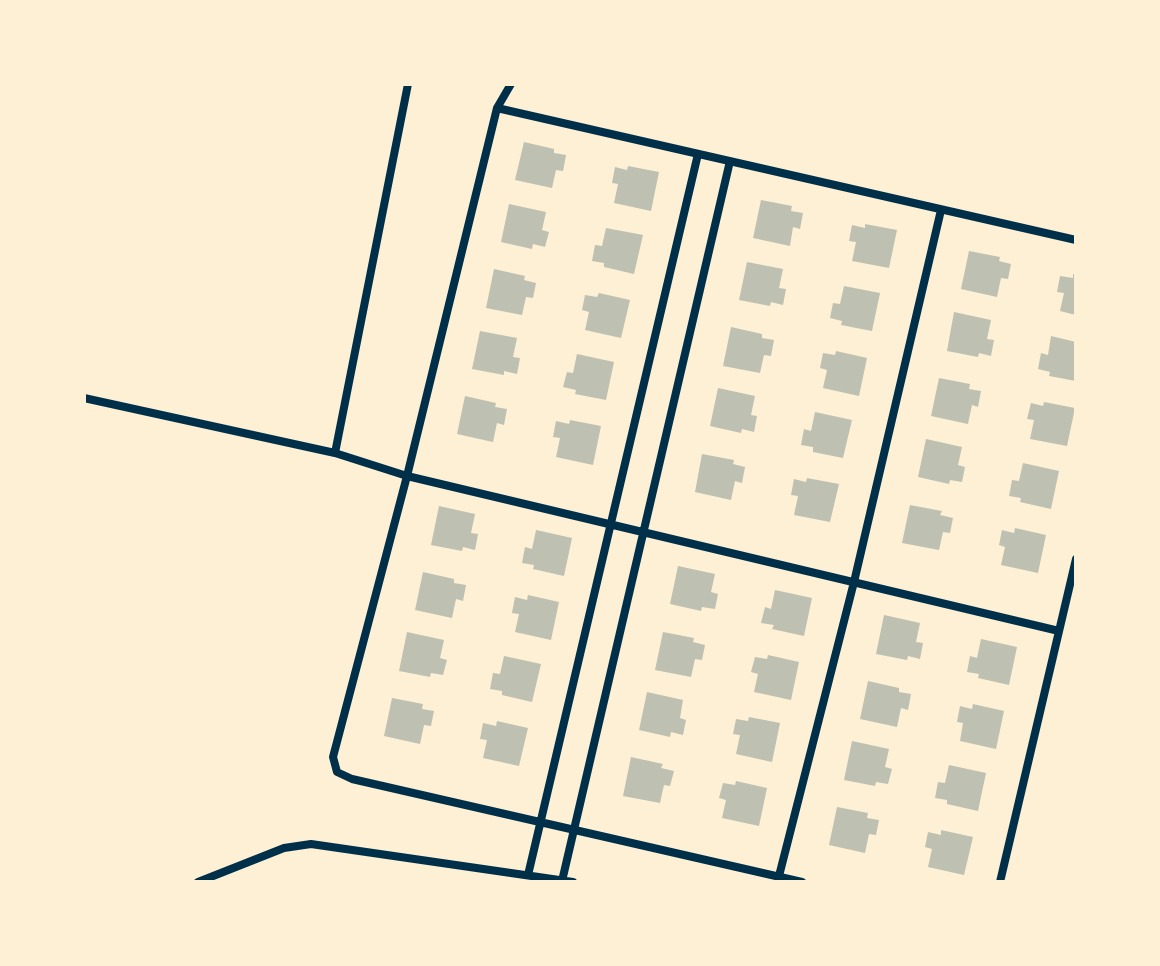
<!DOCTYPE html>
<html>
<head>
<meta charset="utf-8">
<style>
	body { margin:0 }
	#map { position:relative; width:1160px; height:966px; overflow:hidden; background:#fdf0d5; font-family:"PT Sans",sans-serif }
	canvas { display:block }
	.frame { position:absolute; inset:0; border:86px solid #fdf0d5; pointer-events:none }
</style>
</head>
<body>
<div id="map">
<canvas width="1160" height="966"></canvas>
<div class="frame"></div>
</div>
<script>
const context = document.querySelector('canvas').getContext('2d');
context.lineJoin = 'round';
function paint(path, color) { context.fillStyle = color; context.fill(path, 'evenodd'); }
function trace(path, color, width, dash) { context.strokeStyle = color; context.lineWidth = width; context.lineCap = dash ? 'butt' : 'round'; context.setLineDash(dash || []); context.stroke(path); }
paint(new Path2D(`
	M524,142L554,149V153L566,155L563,171L556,170L552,188L515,180Z
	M628,166L659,172L651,211L614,203L618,184L612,183L615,167L627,170Z
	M761,200L792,206L791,211L803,213L800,229L793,227L790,246L753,238Z
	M509,204L546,212L542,230L549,232L545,247L533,244L532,249L501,242Z
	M865,224L897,230L889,268L852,261L856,242L849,241L852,225L865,228Z
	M606,228L643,235L634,274L604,267V263L592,261L595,245L602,246Z
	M969,251L1000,257L999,261L1011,264L1008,279L1001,278L997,297L961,289Z
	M747,262L783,269L779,288L786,289L783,305L771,302L770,306L739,300Z
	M494,269L525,276L524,280L536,283L533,298L526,297L522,315L486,308Z
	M1073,274L1076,275V315L1060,311L1064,293L1057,292L1060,276L1073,278Z
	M844,286L880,293L872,331L841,325L842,321L830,318L833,303L840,304Z
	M599,293L630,300L621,338L585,330L589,312L582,310L585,295L597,297Z
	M954,312L991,320L987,339L994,340L991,356L979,353L978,357L947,351Z
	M731,327L762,334V338L774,340L771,356L764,355L760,373L723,366Z
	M480,331L517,338L513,357L520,358L517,374L504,371V375L472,369Z
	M1051,336L1076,342V381L1049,376L1050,372L1038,369L1041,353L1048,355Z
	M836,351L867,358L859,396L823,388L827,370L820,368L823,353L835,355Z
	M577,354L614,362L606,400L575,394L576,390L563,387L567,372L573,373Z
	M939,378L970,384L969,389L981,391L978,407L972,405L968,424L931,416Z
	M718,388L755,396L751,415L757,416L754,432L742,429L741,433L710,426Z
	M465,396L496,403L495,407L507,409L504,425L497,423L493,442L457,434Z
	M1044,402L1075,408L1067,446L1030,439L1034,420L1027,419L1031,403L1043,406Z
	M815,412L852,420L843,458L813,452V447L801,445L804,429L811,431Z
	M570,420L601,426L593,465L556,457L560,438L553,437L556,421L569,424Z
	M926,439L962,447L958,465L965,467L962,482L950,480L949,484L918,477Z
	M702,454L734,460L733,464L745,467L742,483L735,481L731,500L695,492Z
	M1023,463L1059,471L1051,509L1020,502L1021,498L1009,496L1012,480L1019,481Z
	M807,478L839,484L830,522L794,515L798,496L791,495L794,479L806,482Z
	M910,505L942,511L940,515L953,518L950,533L943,532L939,550L902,543Z
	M439,506L475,514L471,533L478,534L475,550L463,547L462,551L431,545Z
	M1015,528L1046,535L1038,573L1001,565L1005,547L999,545L1002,530L1014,533Z
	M536,530L572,538L564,576L533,569L534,565L522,563L525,547L532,549Z
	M678,566L715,574L711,592L718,594L715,609L702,607L701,611L670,604Z
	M423,572L454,579V583L466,585L463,601L456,599L452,618L415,610Z
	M775,590L812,598L804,636L772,629L774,625L761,623L765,607L771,609Z
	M528,595L559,602L551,640L515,632L519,614L512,613L515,597L527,600Z
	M884,615L920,623L916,642L923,643L920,659L908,656L907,660L876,654Z
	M407,632L444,640L440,658L447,660L443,675L431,673L430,677L399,671Z
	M663,632L694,638L693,642L705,645L702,660L695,659L691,677L655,670Z
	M981,639L1017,647L1009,685L978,678L979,674L967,672L970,656L977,658Z
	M768,655L799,662L791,700L754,692L758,674L751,672L755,657L767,659Z
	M504,656L541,664L532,702L502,695V691L490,689L493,673L500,674Z
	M868,681L899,688V692L911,694L908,710L901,708L897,727L860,719Z
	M647,692L683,700L680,718L686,720L683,735L671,732L670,737L639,730Z
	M392,698L423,704L422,709L434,711L431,726L424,725L420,744L384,736Z
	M973,704L1004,711L996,749L960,741L963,723L957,722L960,706L972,709Z
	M749,717L780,723L772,762L736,754L740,735L733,734L736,719L748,721Z
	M497,721L528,728L519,766L483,758L487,740L480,739L483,723L496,726Z
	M852,741L889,749L885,767L892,769L888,784L876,782L875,786L844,780Z
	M631,757L663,764L661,768L674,771L670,786L664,785L660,803L623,796Z
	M949,765L986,773L978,811L947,804V800L935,798L938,782L945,783Z
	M736,781L767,788L759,826L722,818L726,800L719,798L723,783L735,785Z
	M837,807L868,813L867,818L879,820L876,835L869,834L865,853L829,845Z
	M941,830L973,837L964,875L928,867L932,849L925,847L928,832L941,835Z`), '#bec0b2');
trace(new Path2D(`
	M511,84L497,108L407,476L333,757L337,772L352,779L802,882
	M497,108L1076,240
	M84,398L335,453L407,476L1059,631
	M335,453L408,84
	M528,875L698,154
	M779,876L854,582L941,210
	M562,881L730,161
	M198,882L284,848L311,844L573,882
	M1000,882L1076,559`), '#003049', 8);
</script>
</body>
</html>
